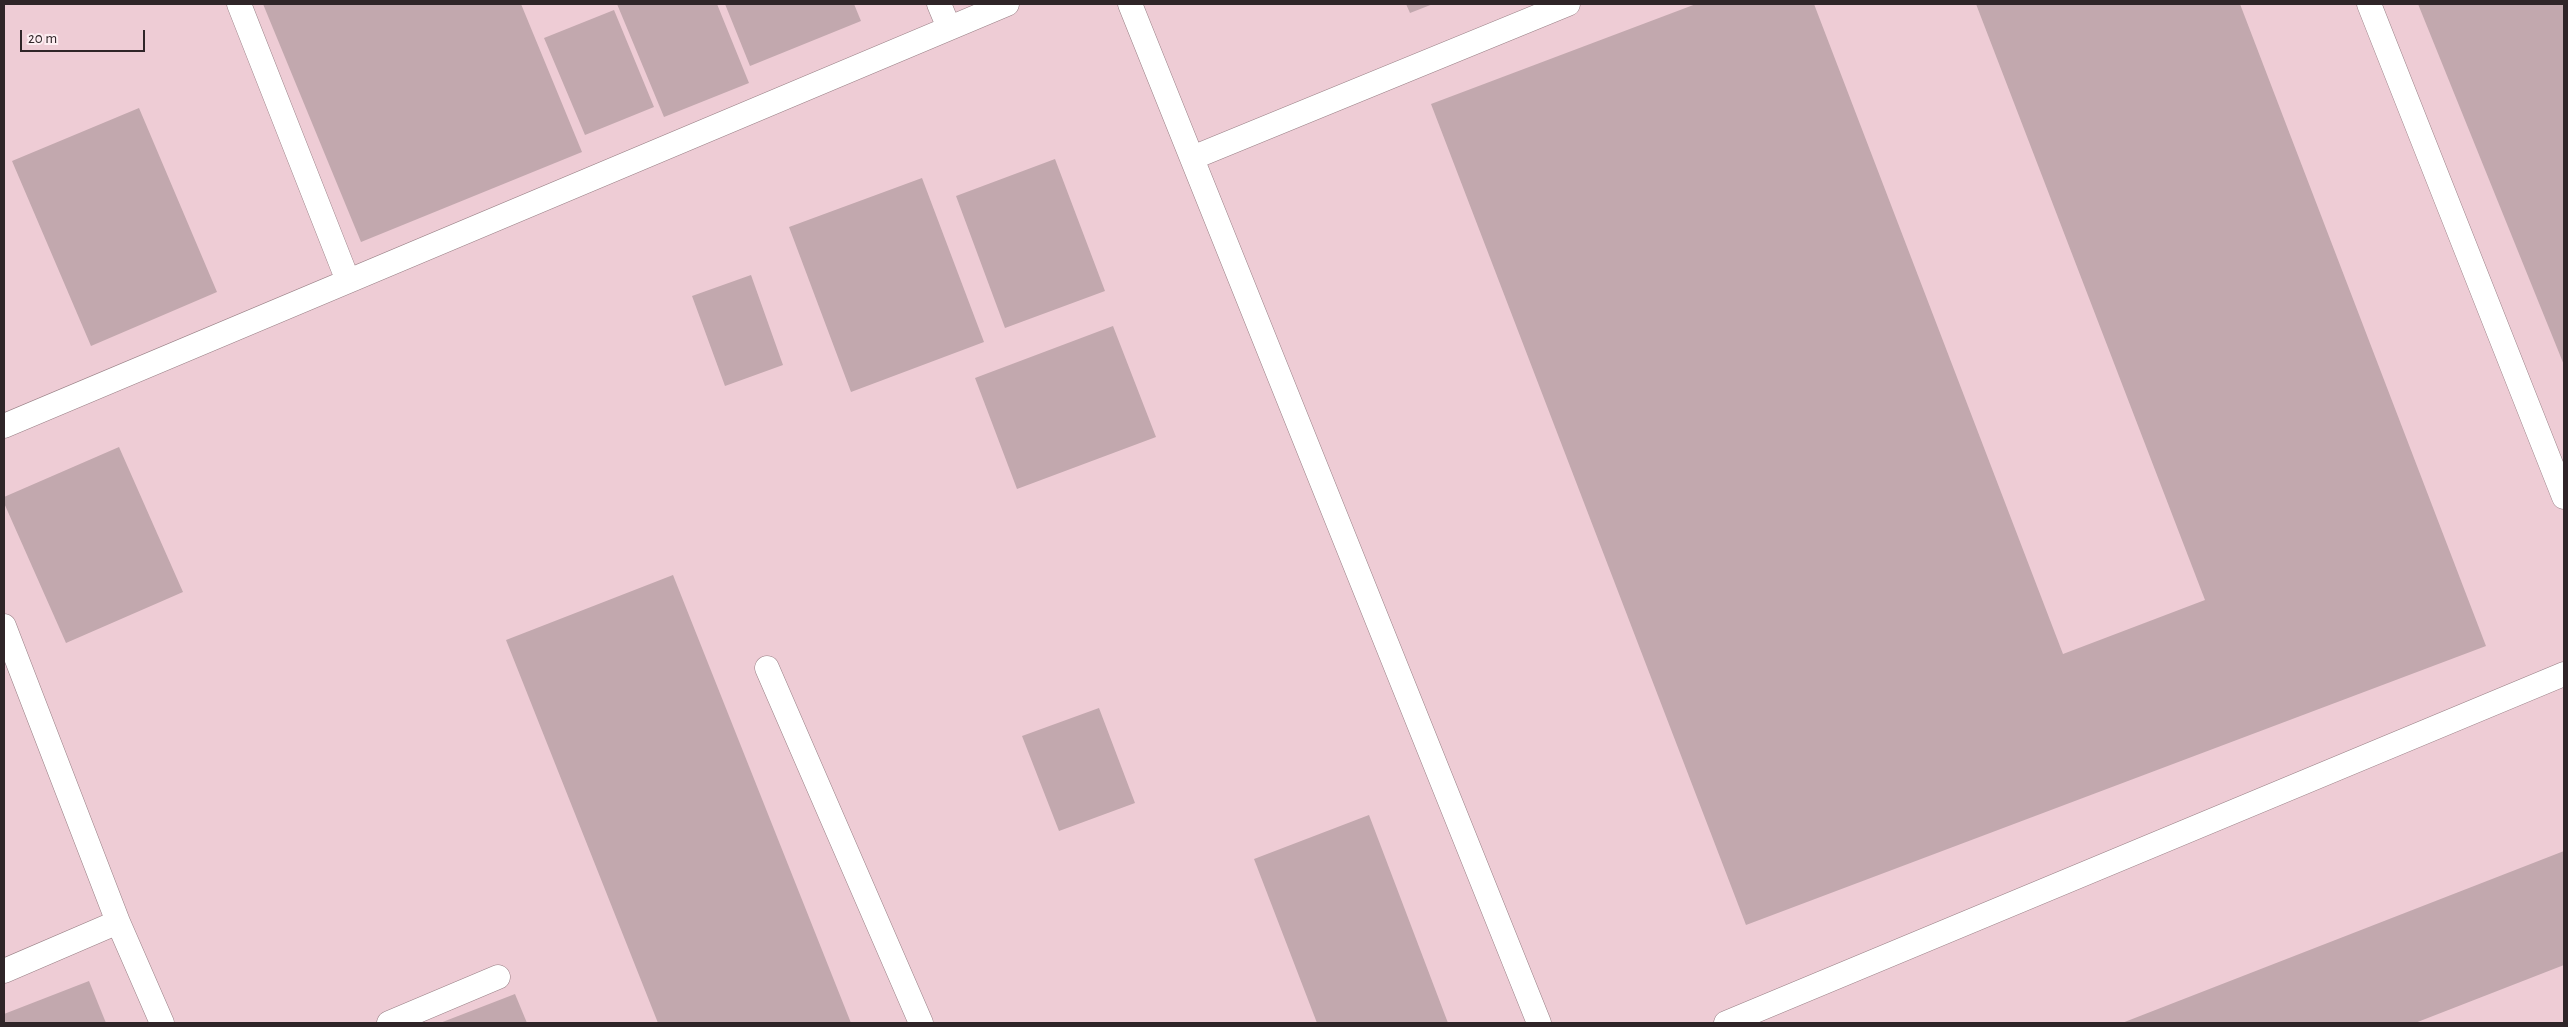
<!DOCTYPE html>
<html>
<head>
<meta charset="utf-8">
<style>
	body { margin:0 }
	#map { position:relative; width:2568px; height:1027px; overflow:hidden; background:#f8dde3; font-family:"Alegreya Sans",sans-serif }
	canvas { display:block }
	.frame { position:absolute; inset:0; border:5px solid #2f2528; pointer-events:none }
	.scale { position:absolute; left:20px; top:30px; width:125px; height:22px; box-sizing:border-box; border:2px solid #2f2528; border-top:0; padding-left:6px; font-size:15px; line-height:18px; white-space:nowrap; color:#2f2528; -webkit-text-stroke:4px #fdedf1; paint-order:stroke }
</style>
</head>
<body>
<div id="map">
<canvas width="2568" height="1027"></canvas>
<div class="frame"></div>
<div class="scale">20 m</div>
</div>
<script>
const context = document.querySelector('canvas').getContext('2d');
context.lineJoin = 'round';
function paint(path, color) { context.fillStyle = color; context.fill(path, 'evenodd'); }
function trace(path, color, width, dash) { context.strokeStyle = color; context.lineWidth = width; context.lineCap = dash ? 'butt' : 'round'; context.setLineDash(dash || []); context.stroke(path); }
paint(new Path2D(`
	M4,4H2564V1023H4Z`), '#eeccd5');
paint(new Path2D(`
	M263,4H521L582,152L361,242Z
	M617,4H717L749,83L664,117Z
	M725,4H854L861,21L750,66Z
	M1406,4H1433L1410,13Z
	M1696,4H1814L2063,654L2205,600L1976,4H2240L2486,646L1746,925L1431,104Z
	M2418,4H2564V365Z
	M614,10L654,107L585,135L544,38Z
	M139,108L217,292L91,346L12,161Z
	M1055,159L1105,291L1005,328L956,196Z
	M922,178L984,342L851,392L789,227Z
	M751,275L783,365L725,386L692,296Z
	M1113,326L1156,437L1017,489L975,378Z
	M119,447L183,592L66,643L4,503V497Z
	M673,575L851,1023H658L506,640Z
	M1099,708L1135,803L1059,831L1022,736Z
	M1369,815L1448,1023H1317L1254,859Z
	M2564,851V965L2415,1023H2122Z
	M89,981L106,1023H4V1014Z
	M515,994L527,1023H440Z`), '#c2a8ae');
const lane = new Path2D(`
	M239,4L348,281
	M939,4L949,28
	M1130,4L1539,1023
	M2369,4L2564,497
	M1192,158L1568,4
	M4,426L1007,4
	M4,626L118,922L162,1023
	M767,668L921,1023
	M4,971L118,922
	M389,1023L498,977
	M1726,1023L2564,674`);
trace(lane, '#987f85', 25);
trace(lane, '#fff', 24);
</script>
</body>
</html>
